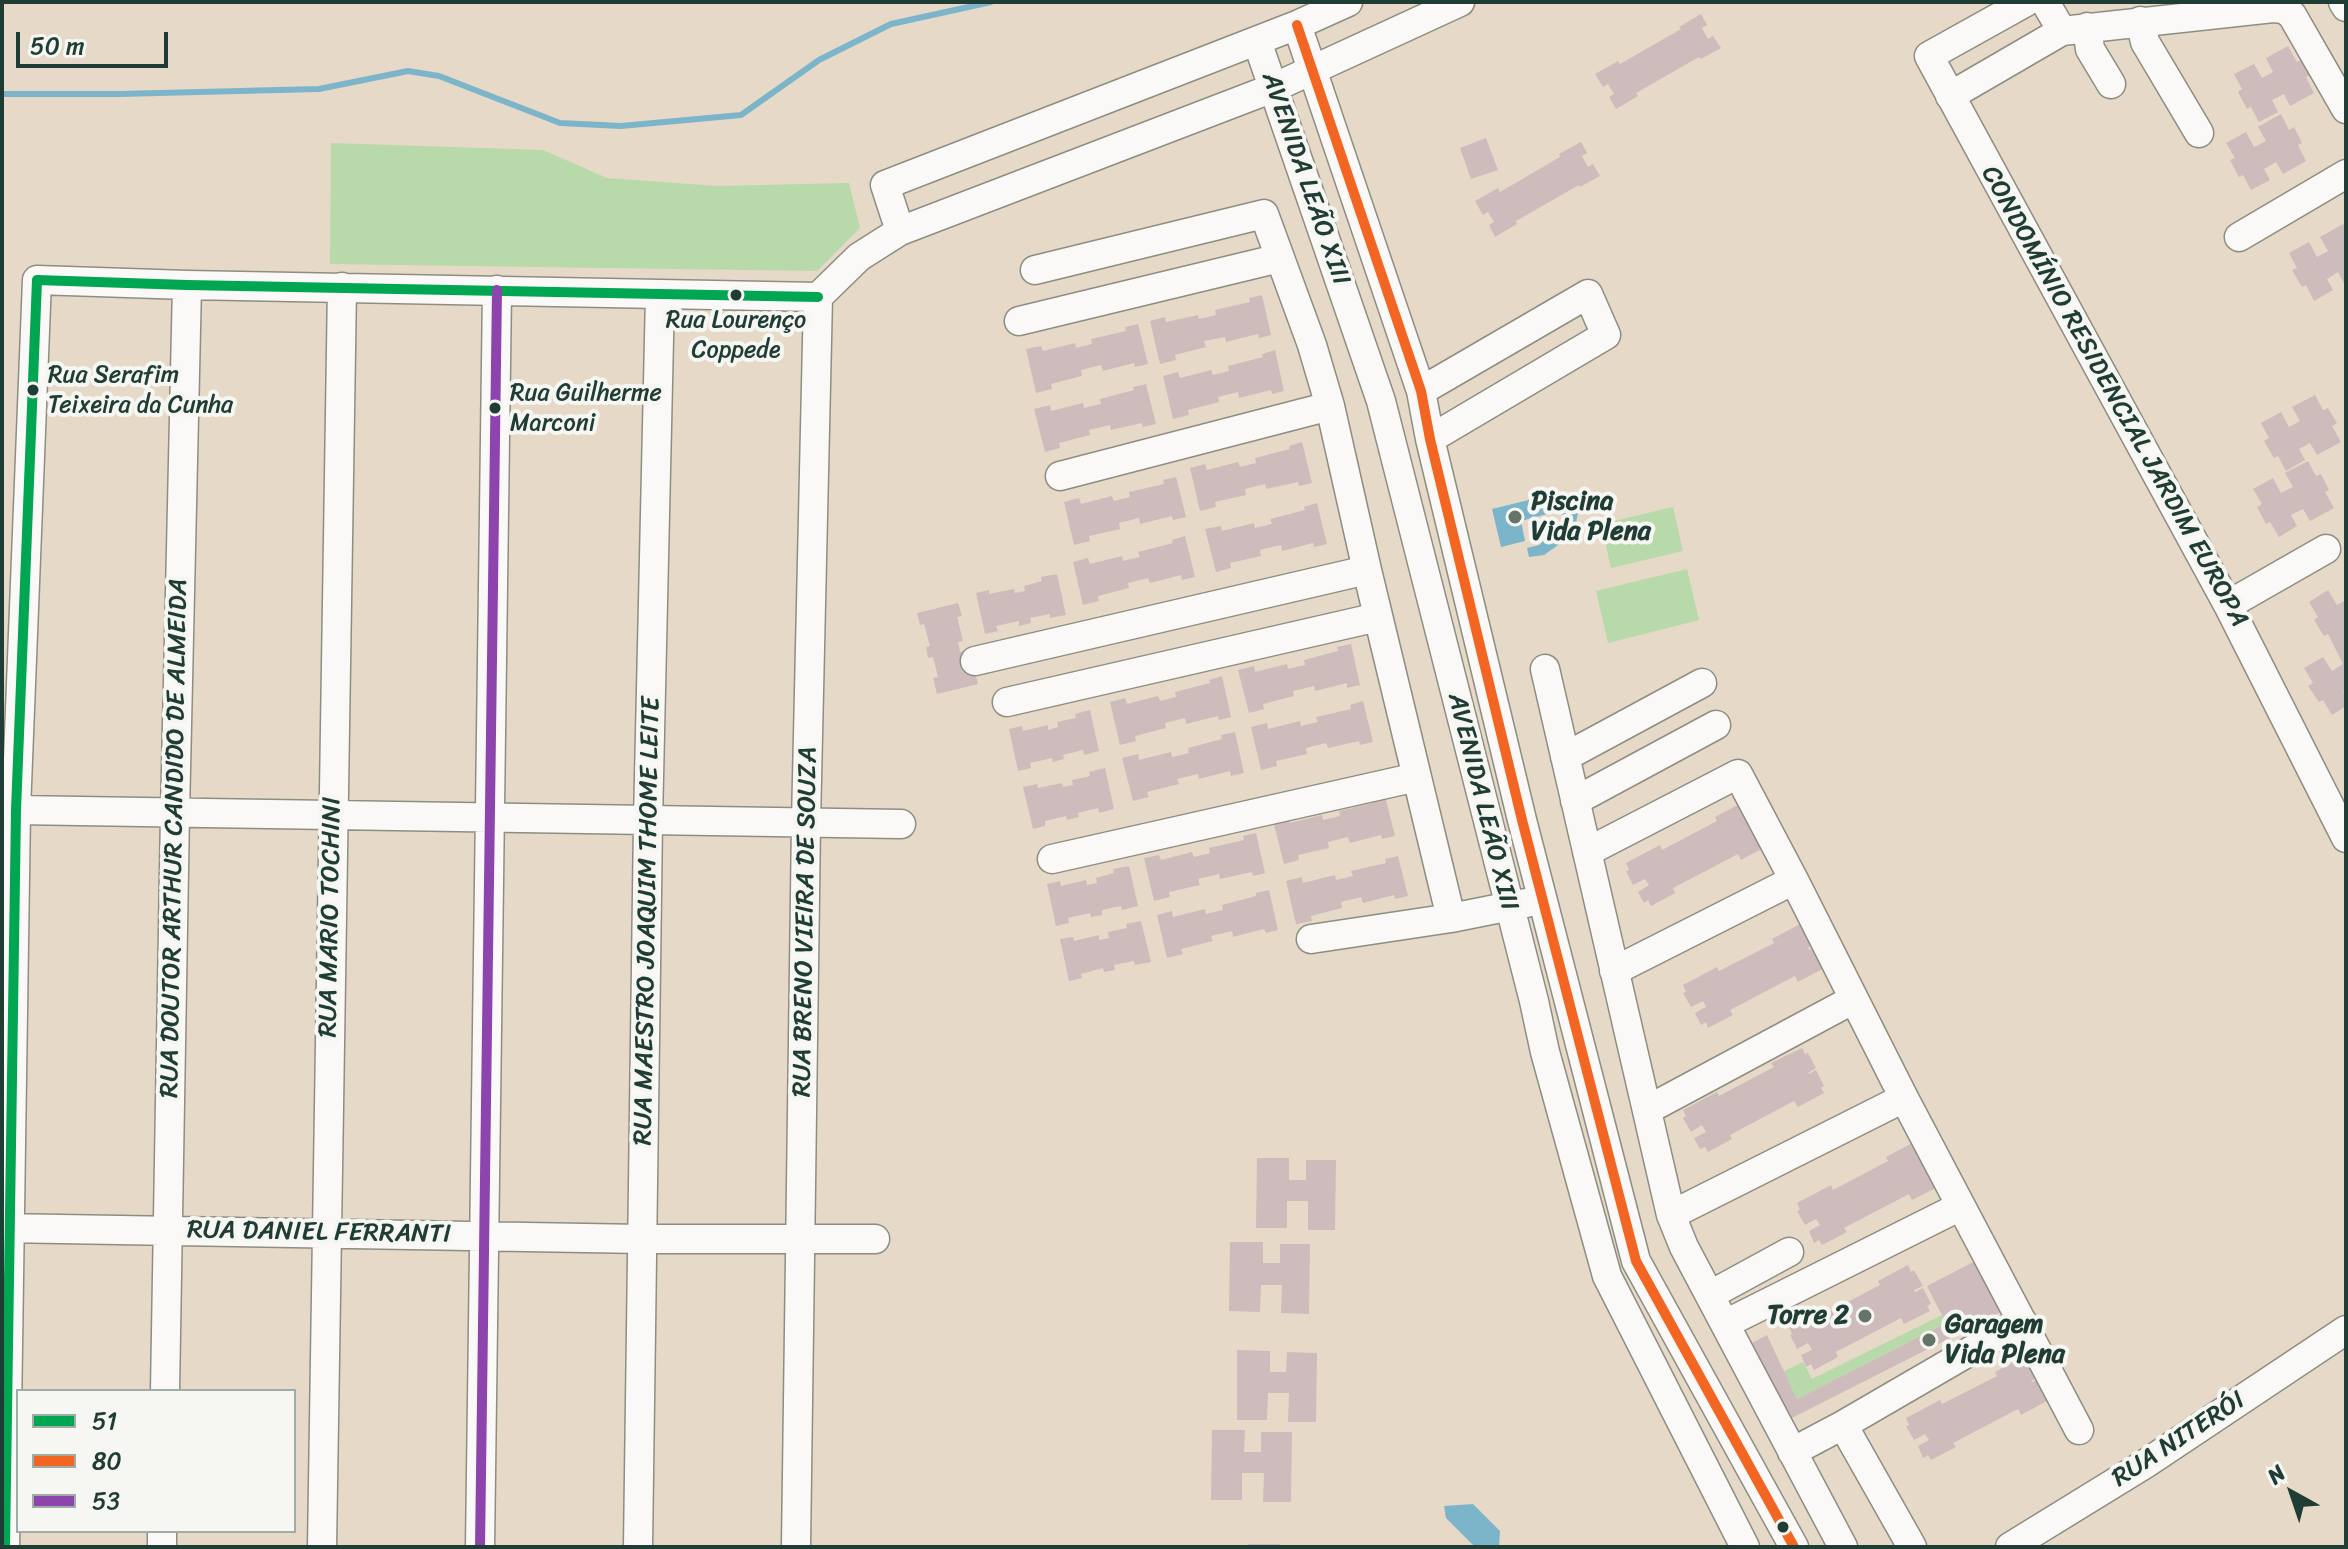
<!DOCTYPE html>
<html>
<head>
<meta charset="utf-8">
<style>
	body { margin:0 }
	#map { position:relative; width:2348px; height:1549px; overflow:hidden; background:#e6d9c7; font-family:Sriracha,sans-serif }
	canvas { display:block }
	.frame { position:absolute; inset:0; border:4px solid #1f3d34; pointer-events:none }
	.legend { position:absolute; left:16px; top:1389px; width:280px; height:144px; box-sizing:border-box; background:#f6f6f2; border:2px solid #a0aca6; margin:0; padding:10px 14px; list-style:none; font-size:24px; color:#1f3d34 }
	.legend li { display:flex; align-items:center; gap:16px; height:40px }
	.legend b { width:40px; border:2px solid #a0aca6 }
	.north { position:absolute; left:2252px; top:1453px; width:80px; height:80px; -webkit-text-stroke:6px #f6f6f2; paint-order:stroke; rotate:320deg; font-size:22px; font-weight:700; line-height:32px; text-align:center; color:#1f3d34 }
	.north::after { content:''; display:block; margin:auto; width:28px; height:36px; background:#1f3d34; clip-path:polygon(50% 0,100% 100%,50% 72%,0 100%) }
	.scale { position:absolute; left:16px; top:32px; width:152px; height:36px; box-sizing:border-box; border:4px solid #1f3d34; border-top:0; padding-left:10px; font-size:24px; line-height:28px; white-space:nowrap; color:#1f3d34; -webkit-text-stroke:6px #f6f6f2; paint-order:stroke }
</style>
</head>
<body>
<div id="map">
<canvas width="2348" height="1549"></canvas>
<div class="frame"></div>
<ul class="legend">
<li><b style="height:10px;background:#00a651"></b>51</li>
<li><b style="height:10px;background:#f26522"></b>80</li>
<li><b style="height:10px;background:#8e44ad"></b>53</li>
</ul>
<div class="north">N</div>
<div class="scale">50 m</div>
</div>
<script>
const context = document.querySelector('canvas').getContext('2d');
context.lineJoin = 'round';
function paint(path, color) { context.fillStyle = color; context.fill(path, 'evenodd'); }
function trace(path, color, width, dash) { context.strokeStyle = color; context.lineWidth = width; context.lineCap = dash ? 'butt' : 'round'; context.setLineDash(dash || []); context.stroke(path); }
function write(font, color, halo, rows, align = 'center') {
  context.font = font + ' Sriracha,sans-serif'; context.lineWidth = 8; context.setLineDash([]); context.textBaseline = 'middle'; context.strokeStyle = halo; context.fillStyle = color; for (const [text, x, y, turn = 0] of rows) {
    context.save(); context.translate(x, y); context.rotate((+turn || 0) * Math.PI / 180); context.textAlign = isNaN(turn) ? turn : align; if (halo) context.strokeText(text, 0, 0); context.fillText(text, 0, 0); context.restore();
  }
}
paint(new Path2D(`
	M331,143L543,150L607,178L717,186L849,183L860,228L817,271L330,264Z
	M1673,507L1683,551L1611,568L1601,524Z
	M1687,569L1699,620L1608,643L1596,591Z
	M1942,1315L1946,1323L1797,1399L1784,1371L1803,1362L1812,1379Z`), '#b8d9aa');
paint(new Path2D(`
	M1553,494L1554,512L1521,521L1525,541L1501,547L1492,509Z
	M1558,497L1569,502L1578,512L1575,529L1563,516Z
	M1552,533L1561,543L1544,555L1529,557L1527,548L1539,545Z
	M1473,1504L1500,1531L1499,1547H1475L1446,1518L1444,1506Z`), '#7cb5ca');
trace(new Path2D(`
	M2,94H119L319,89L408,71L439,76L560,123L621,126L741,115L819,60L891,24L991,2`), '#7cb5ca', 6);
paint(new Path2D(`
	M1701,14L1707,25L1702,28L1708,39L1713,36L1721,48L1701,59L1699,57L1636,93L1638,96L1616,109L1609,97L1614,94L1608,84L1603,87L1595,74L1618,61L1620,64L1681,29L1679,27Z
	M2288,46L2297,62L2302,59L2310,75L2306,77L2314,93L2290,106L2284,94L2272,100L2278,112L2259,122L2251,107L2247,109L2238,92L2242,89L2234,74L2254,64L2262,78L2273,72L2266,58Z
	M2281,114L2289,130L2294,127L2302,143L2298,145L2306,161L2283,174L2276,162L2264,169L2270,180L2251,190L2243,175L2239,177L2230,160L2235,158L2226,143L2246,132L2254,147L2266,141L2258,127Z
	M1486,138L1498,170L1471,179L1460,148Z
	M1581,142L1587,153L1582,156L1588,167L1593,164L1600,176L1580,187L1579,185L1516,221L1517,224L1495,237L1489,225L1494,222L1488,212L1483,215L1475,201L1498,188L1500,192L1560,157L1559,154Z
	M2343,224L2346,230V287L2338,272L2327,279L2333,290L2314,301L2306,285L2302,287L2292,270L2297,268L2289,253L2309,242L2317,257L2328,251L2320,237Z
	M1262,295L1271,335L1259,338L1258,334L1226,342L1225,337L1204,341L1206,347L1175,355L1176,360L1160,364L1150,321L1165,317L1166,322L1198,315L1199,319L1216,315L1215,310L1250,302L1249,298Z
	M1138,324L1148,364L1135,367L1134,363L1103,371L1101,365L1081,370L1082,376L1051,384L1052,389L1036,393L1026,349L1041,346L1043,351L1075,343L1076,348L1092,344L1091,339L1126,331L1125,327Z
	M1275,350L1284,391L1272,394L1271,390L1239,398L1238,392L1218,397L1219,402L1188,410L1189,415L1173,419L1163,376L1178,372L1180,378L1211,370L1213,375L1229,371L1228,366L1263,357L1262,354Z
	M1146,384L1156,424L1143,427L1142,423L1111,430L1110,425L1089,430L1090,435L1059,443L1060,448L1045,452L1034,409L1050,405L1051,411L1083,403L1084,408L1101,404L1100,399L1134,390L1133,387Z
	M2315,395L2323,410L2328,408L2337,423L2332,426L2341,442L2317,455L2310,443L2299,449L2305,460L2286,471L2278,456L2274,458L2264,441L2269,438L2261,423L2281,412L2289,427L2300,421L2292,407Z
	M1302,442L1312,483L1299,486L1298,482L1266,489L1265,484L1245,489L1246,495L1215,502L1216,507L1200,511L1190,468L1205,464L1207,470L1238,462L1240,467L1256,463L1255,458L1290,449L1289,446Z
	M2308,461L2316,476L2321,474L2329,490L2325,492L2334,508L2310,521L2303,509L2291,515L2297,526L2279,537L2270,522L2266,524L2257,507L2262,504L2253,489L2273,478L2281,493L2293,487L2285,473Z
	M1176,477L1186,517L1173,520L1172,516L1140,524L1139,518L1119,523L1120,529L1089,536L1090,541L1074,545L1064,502L1079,498L1081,504L1112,496L1114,501L1130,497L1129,492L1164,484L1163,480Z
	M1317,503L1327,544L1314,547L1313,543L1282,551L1281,545L1260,550L1261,556L1230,563L1231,568L1216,572L1205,529L1221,526L1222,531L1254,523L1255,528L1272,524L1270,519L1305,510L1304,507Z
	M1185,536L1195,577L1182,580L1181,575L1150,583L1148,578L1128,583L1129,588L1098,596L1099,601L1083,605L1073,562L1088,558L1090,564L1122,556L1123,561L1140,557L1138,552L1173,543L1172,540Z
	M1057,574L1066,615L1050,618V614L1030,618L1031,623L1019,626V621L996,626L998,631L985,634L976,593L989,590V594L1014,589L1015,593L1025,591L1024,586L1042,581L1041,577Z
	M2328,590L2337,605L2346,600V691L2343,692L2346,697V706L2332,715L2323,700L2319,702L2308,686L2313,683L2304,668L2323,657L2332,671L2343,664L2328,634L2324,636L2314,620L2318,617L2309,602Z
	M958,603L962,616L957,617L963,641L958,642L960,652L966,651L974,668L978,684L937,694L933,678L938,677L933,657L928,658L926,647L930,646L924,624L920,625L917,613Z
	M1351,644L1360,685L1347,688V683L1315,691L1314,686L1293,691L1294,696L1263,704L1264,709L1249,713L1238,670L1254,666L1255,672L1287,664L1288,669L1305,665L1304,660L1338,651L1337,647Z
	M1222,676L1231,717L1219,720L1218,716L1186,724L1185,718L1165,723L1166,728L1135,736L1136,741L1120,745L1110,702L1125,698L1127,704L1158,696L1160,701L1176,697L1175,692L1210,683L1209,680Z
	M1363,701L1373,742L1360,745L1359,741L1328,748L1326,743L1306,748L1307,754L1276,761L1277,766L1261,770L1251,727L1267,723L1268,729L1300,721L1301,726L1318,722L1316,717L1351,709L1350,705Z
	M1090,710L1099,751L1084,755L1083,750L1063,755L1064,759L1053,762L1052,758L1030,763L1031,768L1018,771L1009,729L1022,726L1023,731L1048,725V730L1058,727L1057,722L1076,718L1075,714Z
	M1235,732L1244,773L1231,776L1230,771L1199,779L1198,774L1177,779L1179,784L1147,792L1149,797L1133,801L1122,758L1138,754L1139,760L1171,752L1172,757L1189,753L1188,748L1222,739L1221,735Z
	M1105,768L1114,809L1099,813L1098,808L1078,813L1079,817L1067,820L1066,816L1045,821V826L1033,829L1023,787L1037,784L1038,788L1062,783L1063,787L1073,785L1072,780L1090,776L1089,772Z
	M1385,796L1395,836L1382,839L1381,835L1350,843L1348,837L1328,842L1329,848L1298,855L1299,860L1284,864L1273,821L1289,818L1290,823L1322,815L1323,820L1340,816L1339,811L1373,803L1372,799Z
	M1745,801L1767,846L1741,860L1738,854L1673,888L1675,893L1651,906L1648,900L1644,903L1638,892L1649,885L1645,879L1633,885L1626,871L1629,870L1626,863L1660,845L1662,850L1717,821L1715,817Z
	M1256,833L1265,873L1253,876L1252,872L1220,879L1219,874L1198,879L1200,885L1169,892L1170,897L1154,901L1144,858L1159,855L1161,860L1192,852L1194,857L1210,853L1209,848L1244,840L1243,836Z
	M1398,856L1408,896L1395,899L1394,895L1363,903L1361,897L1341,902L1342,908L1311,916L1312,921L1296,924L1286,881L1302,877L1303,883L1335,875L1336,880L1353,876L1351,871L1386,863L1385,859Z
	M1129,866L1138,906L1122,910L1121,906L1102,910V915L1091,917L1090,913L1068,918L1069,923L1056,926L1047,884L1060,881L1061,886L1086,880L1087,885L1097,883L1096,878L1114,873L1113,869Z
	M1269,890L1278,930L1266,933L1264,929L1233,937L1232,931L1211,936L1213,941L1181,949L1183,954L1167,958L1157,915L1172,911L1173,917L1205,909L1206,914L1223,910L1222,905L1256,896V893Z
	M1141,921L1151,962L1135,965L1134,961L1114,965L1115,970L1104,972L1103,968L1081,974L1082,978L1069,981L1060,939L1073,937L1074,941L1099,935V940L1109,938L1108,932L1127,928L1126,924Z
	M1802,923L1816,944L1808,948L1809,950L1817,946L1824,968L1798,982L1795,976L1730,1010L1733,1015L1708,1028L1706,1022L1701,1025L1695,1013L1706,1007L1703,1001L1691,1007L1683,993L1686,992L1683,985L1717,967L1719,971L1774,943L1772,939Z
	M1802,1048L1805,1054L1808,1053L1816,1068L1808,1073L1809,1074L1816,1070L1824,1086L1821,1088L1824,1093L1798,1107L1794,1101L1730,1135L1732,1139L1708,1152L1705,1147L1700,1149L1694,1138L1706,1132L1702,1125L1691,1132L1683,1118L1686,1116L1683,1110L1717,1092L1719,1096L1774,1067L1771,1063Z
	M1916,1141L1931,1161L1922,1166L1923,1168L1931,1163L1938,1187L1912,1200L1909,1194L1844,1228L1847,1232L1822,1245L1819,1240L1814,1243L1809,1231L1820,1225L1816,1219L1805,1225L1797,1211L1800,1210L1797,1203L1831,1185L1833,1190L1888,1161L1886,1157Z
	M1257,1158H1289V1180H1306V1160H1336L1335,1230H1308V1201H1287V1228H1256Z
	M1230,1242H1263V1263H1280V1244H1310L1309,1314L1281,1313L1282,1285H1261L1260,1312L1229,1311Z
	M1979,1259L2005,1310L1788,1420L1748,1345L1767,1335L1797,1399L1946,1323L1927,1286Z
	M1908,1265L1911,1272L1914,1270L1923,1286L1914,1290L1915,1292L1923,1288L1931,1304L1927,1306L1930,1311L1904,1324L1901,1318L1836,1352L1838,1357L1814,1370L1811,1364L1806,1367L1801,1355L1812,1350L1808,1343L1797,1349L1790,1335L1792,1334L1789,1327L1823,1309L1825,1314L1880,1285L1878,1281Z
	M1237,1350L1270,1351V1372H1286L1287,1352L1317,1353L1316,1422H1288L1289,1393H1268L1267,1420H1237Z
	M2025,1356L2040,1376L2031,1381L2032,1382L2040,1379L2048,1394L2044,1396L2047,1401L2021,1415L2018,1409L1953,1443L1956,1447L1931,1460L1928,1455L1923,1458L1918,1446L1929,1440L1925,1434L1914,1440L1906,1426L1909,1425L1906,1418L1940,1400L1942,1404L1997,1376L1995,1372Z
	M1212,1430H1245L1244,1452H1261V1432H1292L1291,1502H1263L1264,1473H1242V1500H1211Z
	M1248,1544H1280V1547H1248Z`), '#cebcbd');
const minor = new Path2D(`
	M2026,2L1929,56L2228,605L2346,838
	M2045,2L2062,31
	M2343,2L2346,7
	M2140,21L2145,42L2199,133
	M1297,25L1421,391L1430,439L1522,820L1636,1261L1794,1547
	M2087,27L2090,49L2111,84
	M1257,41L1381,401L1534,1001L1545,1052L1607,1276L1745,1547
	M1950,96L2062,31L2273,8L2284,9L2292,15L2346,109
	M900,231L885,185L1297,25L1348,2
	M2239,237L2346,174
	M1035,270L1264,214L1312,345L1330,406L1367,570L1451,918
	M818,297L859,257L900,231L1273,88L1460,2
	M1019,321L1280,258
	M1421,391L1588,294L1606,335L1430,439
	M1060,476L1330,406
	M2228,605L2326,549
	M975,661L1367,570
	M1545,669L1671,1215L1684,1247L1843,1547
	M1007,702L1378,617
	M1565,757L1702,683
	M1575,801L1716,725
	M16,810L901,824
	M1587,852L1738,774L1794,880L1904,1098L2079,1430
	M1052,859L1417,777
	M1311,939L1451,918L1526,903
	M1614,971L1794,880
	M1647,1110L1854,999
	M1671,1215L1904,1098
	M2,1228L643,1239H875
	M1710,1295L1789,1252
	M1725,1324L1961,1206
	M165,1391L175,813L187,285
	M1792,1452L1843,1425
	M5,1547L16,810L37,280L187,285L818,297
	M162,1547V1531
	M322,1547L342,287
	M480,1547L497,290
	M638,1547L648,821L660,295
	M796,1547L806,823L818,297
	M1912,1547L1843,1425L2022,1321
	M2010,1547L2145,1464L2346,1330`);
trace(minor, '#8e8d82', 31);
trace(minor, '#fbf9f7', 28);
trace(new Path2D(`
	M5,1547L16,810L37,280L187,285L818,297`), '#00a651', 10);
trace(new Path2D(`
	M1297,25L1421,391L1430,439L1522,820L1636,1261L1794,1547`), '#f26522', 10);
trace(new Path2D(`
	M480,1547L497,290`), '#8e44ad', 10);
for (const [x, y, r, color] of [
	[736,295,7,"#1f3d34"],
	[33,390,7,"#1f3d34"],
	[495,408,7,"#1f3d34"],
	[1515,517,8,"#657467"],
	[1865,1316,8,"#657467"],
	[1929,1340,8,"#657467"],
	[1783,1527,7,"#1f3d34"]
]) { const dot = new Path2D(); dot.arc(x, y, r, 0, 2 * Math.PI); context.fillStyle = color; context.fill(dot); trace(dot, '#f6f6f2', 3); }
write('24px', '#1f3d34', '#f6f6f2', [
	["Rua Lourenço",736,321,"center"],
	["Coppede",736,351,"center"],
	["Rua Serafim",48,376],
	["Teixeira da Cunha",48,406],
	["Rua Guilherme",510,394],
	["Marconi",510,424]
], 'left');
write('26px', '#1f3d34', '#f6f6f2', [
	["AVENIDA LEÃO XIII",1305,179,71],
	["CONDOMÍNIO RESIDENCIAL JARDIM EUROPA",2114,397,61],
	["AVENIDA LEÃO XIII",1482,802,76],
	["RUA DOUTOR ARTHUR CANDIDO DE ALMEIDA",175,838,-89],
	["RUA MARIO TOCHINI",331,917,-89],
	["RUA MAESTRO JOAQUIM THOME LEITE",648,921,-89],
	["RUA BRENO VIEIRA DE SOUZA",806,922,-89],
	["RUA DANIEL FERRANTI",319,1233,1],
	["RUA NITERÓI",2179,1440,-33]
]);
write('bold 26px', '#1f3d34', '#f6f6f2', [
	["Piscina",1531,502],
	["Vida Plena",1531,532],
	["Torre 2",1849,1316,"right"],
	["Garagem",1945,1325],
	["Vida Plena",1945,1355]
], 'left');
</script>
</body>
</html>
